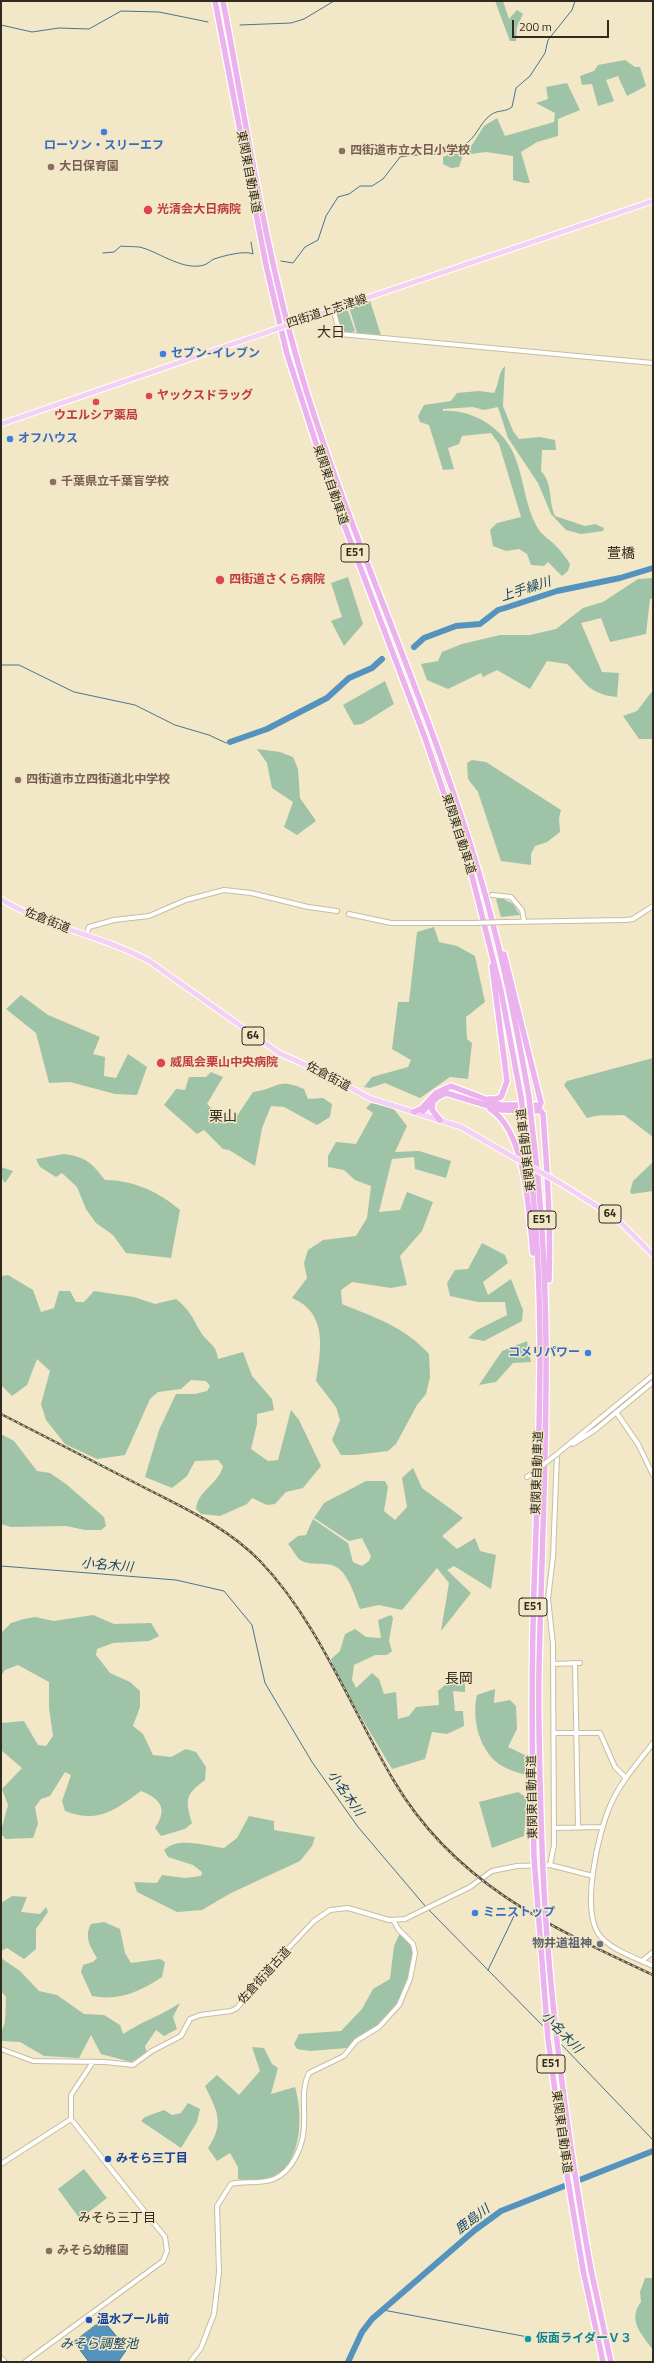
<!DOCTYPE html>
<html>
<head>
<meta charset="utf-8">
<style>
	body { margin:0 }
	#map { position:relative; width:654px; height:2363px; overflow:hidden; background:#f2e7c7; font-family:"Titillium Web",sans-serif }
	canvas { display:block }
	.frame { position:absolute; inset:0; border:2px solid #302b1f; pointer-events:none }
	.scale { position:absolute; left:512px; top:20px; width:97px; height:18px; box-sizing:border-box; border:2px solid #302b1f; border-top:0; padding-left:5px; font-size:12px; line-height:14px; white-space:nowrap; color:#302b1f; -webkit-text-stroke:3px #f2e7c7; paint-order:stroke }
</style>
</head>
<body>
<div id="map">
<canvas width="654" height="2363"></canvas>
<div class="frame"></div>
<div class="scale">200 m</div>
</div>
<script>
const context = document.querySelector('canvas').getContext('2d');
context.lineJoin = 'round';
function paint(path, color) { context.fillStyle = color; context.fill(path, 'evenodd'); }
function trace(path, color, width, dash) { context.strokeStyle = color; context.lineWidth = width; context.lineCap = dash ? 'butt' : 'round'; context.setLineDash(dash || []); context.stroke(path); }
function write(font, color, halo, rows, align = 'center') {
  context.font = font + ' "Titillium Web","Noto Sans JP",sans-serif'; context.lineWidth = 3; context.setLineDash([]); context.textBaseline = 'middle'; context.strokeStyle = halo; context.fillStyle = color; for (const [text, x, y, turn = 0] of rows) {
    context.save(); context.translate(x, y); context.rotate((+turn || 0) * Math.PI / 180); context.textAlign = isNaN(turn) ? turn : align; if (halo) context.strokeText(text, 0, 0); context.fillText(text, 0, 0); context.restore();
  }
}
paint(new Path2D(`
	M495,1H503L509,19L517,10L523,14L517,27L516,41H510Z
	M625,60L635,67H640L646,86L627,96L618,76L606,80L614,101L598,106L592,84L582,85L580,76L594,71L598,65Z
	M567,83L580,110L558,119V136L537,142L521,152L530,183H524L513,180V156L486,152L463,155L459,167L451,168L443,164V157L472,145L484,126L497,118L505,136L554,122L555,113L536,103L548,99L546,87Z
	M370,301L381,335L357,333L349,307Z
	M347,308L355,331L349,333L342,332L336,311Z
	M505,366L503,406L513,431L519,439L540,437L555,440L556,450H542L541,471C553,484 548,499 555,516L585,526L595,524L604,528L603,531L581,534L566,530L551,514L538,483L508,438L498,407L484,410L473,407L443,409V411C472,409 504,428 515,457C524,479 525,506 537,527C541,535 551,540 557,547C562,552 566,558 570,564L568,571L562,576L548,562L544,566L531,565L527,554L519,549L506,551L493,546L490,530L497,523L521,517L499,444L491,433L462,436L459,444L448,448L454,469L443,470L429,425L420,422L418,416L424,405L451,401L457,393L479,391L494,393C499,385 498,372 505,366Z
	M348,577L363,624L344,646L331,621L342,617L331,583Z
	M653,578V598L650,599L646,634L610,642L601,618L581,623L602,672L619,673L617,697C588,694 586,682 567,664L547,661L530,689L497,670L483,677L481,673L448,689L427,680L421,664L438,661L442,652L462,644L500,635H530L556,629L583,608L603,602L638,579Z
	M385,681L394,704L362,724L354,725L343,705Z
	M653,690V739H639L623,716L637,711Z
	M257,749L280,752L293,757L298,769L300,798L316,821L297,835L284,827L293,802L272,788L267,763Z
	M472,760L486,762L561,810L559,818L560,832L547,842L535,846L531,854V865L501,861L478,792L468,779L467,763Z
	M500,897L513,904L520,915L501,917L496,899Z
	M434,927L439,942L457,946L475,956L485,1002L466,1017L467,1039L472,1043L468,1079L450,1077L420,1098L385,1083L370,1088L364,1087L372,1077L408,1067L411,1060L392,1049L398,1002H409L417,932Z
	M21,995L48,1015L100,1037L93,1054L105,1057L104,1076L116,1078L128,1054L147,1067L137,1095L115,1094L70,1082L49,1083L36,1033L6,1009Z
	M653,1058V1137L624,1115C611,1116 599,1114 587,1118L564,1085L567,1081Z
	M211,1072L223,1077L207,1104L219,1115L235,1119L253,1092C278,1089 277,1077 304,1089L308,1099L323,1098L332,1104L330,1117L317,1125L284,1107L271,1106L262,1128L255,1166L229,1150L223,1149L204,1130L197,1134L164,1105L176,1089L185,1090L189,1077H206Z
	M371,1103L393,1108L407,1126L395,1152L419,1151L451,1161L446,1178L415,1169L414,1157L392,1159L379,1212L400,1210L407,1192L433,1202L422,1231L400,1256L407,1285L391,1288L352,1282L341,1290L342,1304C374,1317 405,1327 429,1354L430,1377L426,1394L417,1405L396,1444L388,1451L355,1455H341L332,1440L340,1420L336,1407L316,1381C321,1349 328,1313 292,1298L307,1278L304,1263L308,1250L323,1240L356,1236L367,1218L371,1186L355,1180L344,1170L328,1167V1156L336,1142L356,1144L373,1113L366,1108Z
	M64,1154C86,1157 92,1163 105,1180C133,1180 159,1192 180,1210L171,1258L126,1253L113,1235L96,1223L86,1209L77,1187L62,1173L56,1177L40,1167L36,1159Z
	M653,1162V1191L632,1194L630,1192L633,1181Z
	M1,1167L13,1171L5,1183L1,1177Z
	M482,1243L505,1255L508,1263L483,1282L488,1295L511,1279L523,1310L522,1321L484,1341L468,1338L477,1330L507,1315L505,1302H478L450,1296L447,1283L455,1270L468,1269Z
	M8,1275L33,1290L41,1312L54,1308L59,1291H70L76,1302H84L94,1291L134,1297L155,1304L176,1299C192,1312 192,1318 202,1334C210,1345 216,1344 218,1359L243,1352L252,1376L272,1399L274,1410L257,1414V1424L251,1449L268,1461L278,1460L291,1410L299,1420L321,1466L303,1488L286,1492L275,1504L267,1505L252,1498L247,1504L220,1516L201,1514L196,1509C198,1490 218,1485 223,1466L218,1460L195,1461L187,1476L172,1488L145,1477L159,1430L176,1394H195L207,1391L210,1386L206,1381L191,1380L181,1389L158,1392L150,1399L125,1455L97,1459L65,1444L46,1420L41,1404L50,1371L37,1359L27,1385L12,1396L1,1385V1276Z
	M527,1341L531,1362L513,1363L496,1382L479,1385L502,1351Z
	M1,1434L14,1441L37,1471L50,1473L66,1484L104,1517L106,1526L101,1530H85L66,1526L11,1527L1,1524Z
	M413,1468L422,1488L463,1518L442,1536L457,1549L475,1538L480,1551L496,1555L491,1589L454,1566L447,1570L471,1593L441,1631L449,1583L437,1568L402,1610L379,1605L360,1609C355,1597 349,1576 338,1568C327,1560 311,1568 299,1559C295,1555 292,1548 288,1544L298,1536L306,1535L313,1519L348,1543L353,1562L362,1566L369,1561L371,1556L362,1538L349,1541L314,1518L324,1503L366,1481H385L388,1487L384,1511L395,1520L407,1507L402,1478Z
	M93,1615L114,1624L151,1623L159,1636L149,1641L113,1643L97,1649L96,1655L110,1673L130,1682L140,1691V1707L133,1726L143,1734L153,1755L171,1757L186,1749L196,1752L206,1767L205,1780C185,1795 185,1799 192,1823L185,1829L161,1836L155,1828C168,1809 161,1799 141,1791C115,1810 98,1824 65,1811L62,1801L71,1775L65,1772L50,1796L41,1799L35,1807L38,1824L33,1838L6,1839L1,1834V1831L8,1805L2,1789L22,1768L1,1750V1723L24,1721L38,1745L46,1746L53,1736L49,1708V1682L18,1665L5,1670L1,1676V1633L11,1623L24,1619L35,1617L54,1621Z
	M391,1615L393,1618L389,1641L392,1651L387,1655H375L354,1665L352,1680L356,1688L372,1673L379,1679L384,1694L396,1692L398,1719L409,1716L416,1707L439,1705L438,1691L453,1678L465,1676V1692L453,1691L455,1711H463L464,1726L447,1734L432,1732L425,1759L392,1769L337,1676L331,1659L340,1651L345,1634L355,1629L366,1637L381,1638L378,1620Z
	M495,1689L494,1703L510,1700L516,1706L517,1729L508,1747L529,1757L526,1775C518,1773 509,1770 502,1766C480,1753 471,1719 477,1695Z
	M518,1792L527,1798L524,1836L492,1848L479,1802Z
	M249,1816L274,1821V1830L315,1837L312,1846L300,1861L231,1893L202,1910L177,1912L137,1892L134,1882L157,1883L162,1875L185,1878L201,1876L202,1872L193,1865L168,1857L164,1850C179,1836 205,1846 224,1848L237,1838Z
	M12,1896L27,1897L21,1912L40,1914L46,1907L48,1912L36,1929V1949L24,1959L7,1948L1,1951V1903Z
	M104,1922L120,1929L125,1953L131,1963L160,1959L165,1962L162,1977C140,1992 118,2001 92,1996L81,1972L83,1965L93,1962L97,1958C90,1946 84,1937 91,1924Z
	M407,1934L414,1945L413,1954L408,1983L398,2006L382,2022L360,2036L347,2048L310,2051L297,2049L294,2044L299,2034L341,2031L362,2009L373,1989L390,1979L394,1946L399,1935Z
	M1,1958L20,1971L39,1991L57,1995L84,2014L104,2015L120,2025L123,2034C141,2022 162,2015 180,2003L173,2017L177,2029L164,2036L156,2030L145,2046L147,2053L131,2062L101,2054L91,2035L79,2058L44,2056L20,2042L1,2041V2033L5,2022L6,1997L1,1991Z
	M252,2047L264,2048L272,2064L278,2068L271,2094L295,2087C307,2129 297,2195 238,2179V2167L230,2153L217,2161L208,2148C225,2123 217,2111 205,2086L217,2075L239,2095L260,2071Z
	M188,2103L200,2109L197,2122L181,2148L141,2121L145,2117L164,2110L172,2115L181,2113Z
	M84,2169L107,2198L80,2219L58,2189Z
	M645,2278H652L653,2281V2350C642,2335 627,2320 641,2302L640,2292Z`), '#9fc3a6');
const water = new Path2D(`
	M103,2320L127,2349L118,2362H89L74,2342Z`);
paint(water, '#5393bd');
trace(water, '#48748e', 1);
trace(new Path2D(`
	M1,25L32,32L59,28L89,29L121,11L159,12L208,22
	M240,25L291,23L304,19L334,1
	M103,253L114,252L121,246C127,247 138,246 143,248C160,253 184,271 204,265C208,264 211,260 214,259C223,256 245,250 253,254L251,242
	M281,261L293,263L305,247L318,240L326,216L338,197L349,194L360,186H372L383,179L400,157C423,152 447,159 468,142C478,134 481,121 492,114C498,110 506,112 512,107L516,88L530,76L545,53L548,40L572,10L575,1
	M1,665H19L74,692L135,705L175,725L209,735L226,743L230,742
	M1,1566L176,1580L224,1591L252,1625L265,1683L312,1762L358,1827L426,1907
	M428,1909L545,2028
	M488,1970L514,1916
	M560,2043L653,2140
	M383,2310L528,2337`), '#48748e', 1);
trace(new Path2D(`
	M414,647L424,638L456,626L480,624L498,610L508,607L557,591L620,578L653,568
	M230,742L267,729L327,698L349,678L372,668L382,659
	M348,2362L362,2332L372,2319L475,2230L501,2211L653,2151`), '#5393bd', 6);
const minor = new Path2D(`
	M333,309L340,334L653,363
	M492,895L511,897L522,910L524,921
	M349,914L391,923H472
	M506,922L625,920L633,919L653,906
	M86,936L89,927L114,920L149,916L186,900L224,890L251,893L308,907L337,911
	M616,1412L638,1444L653,1475
	M573,1444L595,1430L653,1382
	M527,1477L534,1472
	M575,1663L578,1827
	M553,1664L580,1663
	M553,1733H600L615,1767L626,1778
	M653,1743C638,1763 620,1782 610,1806C598,1834 580,1911 600,1936C613,1951 636,1958 653,1966
	M554,1828L603,1827
	M550,1865L554,1845L553,1644L548,1599L553,1557L557,1454L653,1375
	M642,1961L653,1952
	M1,2049L33,2061L105,2062L133,2065L152,2051L181,2036L190,2019L200,2015L231,2011L237,2008L264,1974L314,1921L330,1910L348,1908L389,1920L405,1919L470,1887L492,1871L517,1866L550,1865L593,1876
	M1,2164L71,2119
	M1,2358L5,2362
	M25,2362L163,2261L167,2251L165,2237L71,2119V2095L93,2062
	M190,2362L201,2348L214,2314L219,2272L217,2206L231,2184C244,2180 259,2185 274,2179C293,2171 304,2144 304,2125C305,2107 301,2089 309,2073L344,2056L356,2041L379,2027L399,2005L410,1979L415,1953L413,1944L399,1930L393,1920`);
const major = new Path2D(`
	M305,319L653,201
	M1,424L259,335
	M1,899C47,928 101,935 149,961L279,1053L330,1076L369,1098L461,1127L513,1157
	M560,1183L617,1219L653,1255`);
const highway = new Path2D(`
	M215,1L266,265L287,354L331,490L425,738L472,876L501,991L521,1097
	M223,1C248,132 267,265 307,393C358,556 431,710 479,873C501,947 516,1022 529,1097
	M489,1099H495L501,1097L507,1081L492,966
	M433,1101L432,1110L440,1120
	M490,1109C526,1131 529,1213 533,1253
	M423,1111L438,1097L446,1093L502,1110L537,1111L541,1103L504,954
	M414,1112L422,1108L436,1093L451,1086L501,1105H536L543,1114C547,1169 551,1225 549,1280
	M532,1126C556,1306 543,1487 539,1669C538,1728 540,1788 542,1847
	M525,1127C548,1280 539,1435 534,1589C531,1678 532,1767 534,1857
	M583,2270L603,2362
	M591,2270L611,2362`);
trace(minor, '#c8bd9e', 6);
trace(major, '#fff', 7);
trace(highway, '#fff', 8);
trace(minor, '#fff', 4);
trace(major, '#f4d1f4', 5);
trace(highway, '#ecb2ed', 5.5);
const rail = new Path2D(`
	M1,1414C51,1440 101,1465 151,1491C190,1511 229,1529 260,1561C318,1621 351,1709 394,1781C454,1883 550,1927 653,1975`);
trace(rail, '#595342', 2.5);
trace(rail, '#f2e7c7', 1, [3]);
const minorBridge = new Path2D(`
	M472,923L506,922
	M534,1472L557,1454`);
const majorBridge = new Path2D(`
	M259,335L305,319
	M513,1157L560,1183`);
const highwayBridge = new Path2D(`
	M521,1097L525,1127
	M529,1097L532,1126
	M542,1847C547,1989 566,2130 591,2270
	M534,1857L548,2039L563,2151L583,2270`);
trace(minorBridge, '#c8bd9e', 6, []);
trace(majorBridge, '#fff', 7, []);
trace(highwayBridge, '#fff', 8, []);
trace(minorBridge, '#fff', 4);
trace(majorBridge, '#f4d1f4', 5);
trace(highwayBridge, '#ecb2ed', 5.5);
for (const [x, y, r, color] of [
	[104,132,4,"#3f7fe0"],
	[342,151,4,"#8d6e63"],
	[51,167,4,"#8d6e63"],
	[148,210,5,"#e0444e"],
	[163,354,4,"#3f7fe0"],
	[149,396,4,"#e0444e"],
	[96,402,4,"#e0444e"],
	[10,439,4,"#3f7fe0"],
	[53,482,4,"#8d6e63"],
	[220,580,5,"#e0444e"],
	[18,780,4,"#8d6e63"],
	[161,1063,5,"#e0444e"],
	[588,1353,4,"#3f7fe0"],
	[475,1913,4,"#3f7fe0"],
	[600,1944,4,"#6b7280"],
	[108,2159,4,"#1a4fb4"],
	[49,2251,4,"#8d6e63"],
	[89,2320,4,"#1a4fb4"],
	[528,2339,4,"#0f9aa8"]
]) { const dot = new Path2D(); dot.arc(x, y, r, 0, 2 * Math.PI); context.fillStyle = color; context.fill(dot); trace(dot, '#f2e7c7', 1.5); }
for (const [x, y, w] of [
	[355,553,28],
	[253,1036,22],
	[610,1214,22],
	[542,1220,28],
	[533,1607,28],
	[551,2064,28]
]) { const box = new Path2D(); box.roundRect(x - w / 2, y - 9, w, 18, 3); context.fillStyle = '#f2e7c7'; context.fill(box); trace(box, '#302b1f', 1); }
write('bold 11px', '#302b1f', null, [
	["E51",355,553],
	["64",253,1036],
	["64",610,1214],
	["E51",542,1220],
	["E51",533,1607],
	["E51",551,2064]
]);
write('bold 12px', '#366cbe', '#f2e7c7', [
	["ローソン・スリーエフ",104,146,"center"],
	["セブン-イレブン",171,354],
	["オフハウス",18,439],
	["コメリパワー",580,1353,"right"],
	["ミニストップ",483,1913]
], 'left');
write('bold 12px', '#785e54', '#f2e7c7', [
	["四街道市立大日小学校",350,151],
	["大日保育園",59,167],
	["千葉県立千葉盲学校",61,482],
	["四街道市立四街道北中学校",26,780],
	["みそら幼稚園",57,2251]
], 'left');
write('12px', '#302b1f', '#f2e7c7', [
	["東関東自動車道",248,172,79],
	["四街道上志津線",327,312,-18],
	["東関東自動車道",330,485,71],
	["東関東自動車道",458,834,72],
	["佐倉街道",47,921,22],
	["佐倉街道",328,1077,28],
	["東関東自動車道",527,1150,-97],
	["東関東自動車道",538,1473,-88],
	["東関東自動車道",533,1797,-91],
	["佐倉街道古道",265,1976,-48],
	["東関東自動車道",561,2132,82]
]);
write('bold 12px', '#be3a42', '#f2e7c7', [
	["光清会大日病院",157,210],
	["ヤックスドラッグ",157,396],
	["ウエルシア薬局",96,416,"center"],
	["四街道さくら病院",229,580],
	["威風会栗山中央病院",170,1063]
], 'left');
write('bold 12px', '#5b616d', '#f2e7c7', [
	["物井道祖神",592,1944]
], 'right');
write('bold 12px', '#164399', '#f2e7c7', [
	["みそら三丁目",116,2159],
	["温水プール前",97,2320]
], 'left');
write('bold 12px', '#0d838f', '#f2e7c7', [
	["仮面ライダーＶ３",536,2339]
], 'left');
write('italic 13px', '#134664', '#f2e7c7', [
	["上手繰川",526,590,-18],
	["小名木川",107,1566,5],
	["小名木川",345,1794,55],
	["小名木川",561,2033,46],
	["鹿島川",473,2220,-37],
	["みそら調整池",99,2345]
]);
write('13px', '#302b1f', '#f2e7c7', [
	["みそら三丁目",117,2219]
]);
write('14px', '#302b1f', '#f2e7c7', [
	["大日",331,334],
	["萱橋",621,555],
	["栗山",223,1118],
	["長岡",459,1680]
]);
</script>
</body>
</html>
